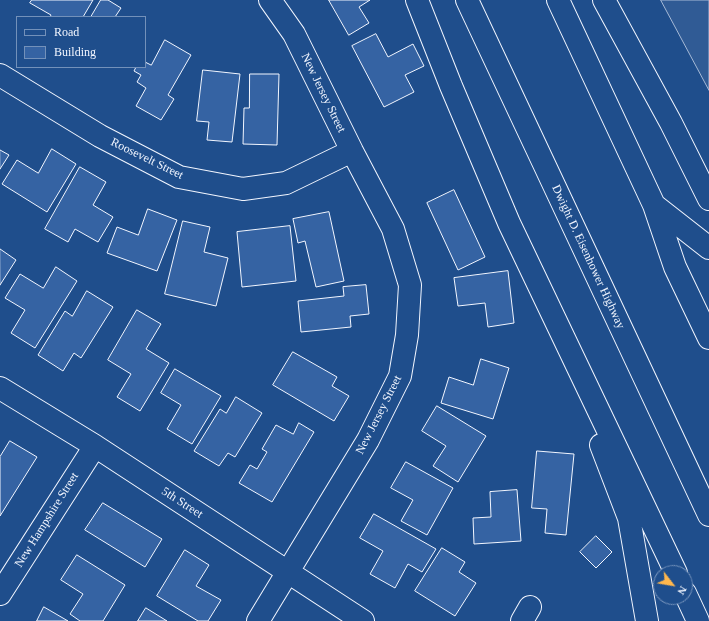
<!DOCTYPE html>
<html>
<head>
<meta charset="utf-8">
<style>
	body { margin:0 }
	#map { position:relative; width:709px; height:621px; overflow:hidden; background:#1f4e8c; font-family:"Times New Roman",serif }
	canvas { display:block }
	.legend { position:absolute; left:16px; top:16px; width:130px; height:52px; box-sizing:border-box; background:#1f4e8c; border:1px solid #7391ba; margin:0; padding:5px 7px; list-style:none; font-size:12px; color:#f2f6ff }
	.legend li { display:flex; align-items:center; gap:8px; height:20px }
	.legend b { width:20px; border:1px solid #7391ba }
	.north { position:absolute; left:653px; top:565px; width:40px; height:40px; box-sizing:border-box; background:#1f4e8c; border:1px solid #7391ba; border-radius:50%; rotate:121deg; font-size:11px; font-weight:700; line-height:16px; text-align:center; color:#f2f6ff }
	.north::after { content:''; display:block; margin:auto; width:14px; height:18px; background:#ffb74d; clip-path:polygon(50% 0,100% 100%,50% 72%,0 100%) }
</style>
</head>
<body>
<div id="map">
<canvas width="709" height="621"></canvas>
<ul class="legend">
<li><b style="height:5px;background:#1f4e8c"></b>Road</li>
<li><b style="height:11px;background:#3563a3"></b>Building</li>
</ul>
<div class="north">N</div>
</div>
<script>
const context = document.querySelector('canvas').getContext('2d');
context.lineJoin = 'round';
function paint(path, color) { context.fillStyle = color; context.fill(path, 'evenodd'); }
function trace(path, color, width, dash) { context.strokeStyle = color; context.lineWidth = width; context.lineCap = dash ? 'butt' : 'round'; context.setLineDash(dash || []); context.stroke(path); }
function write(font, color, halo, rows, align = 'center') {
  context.font = font + ' "Times New Roman",serif'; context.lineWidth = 3; context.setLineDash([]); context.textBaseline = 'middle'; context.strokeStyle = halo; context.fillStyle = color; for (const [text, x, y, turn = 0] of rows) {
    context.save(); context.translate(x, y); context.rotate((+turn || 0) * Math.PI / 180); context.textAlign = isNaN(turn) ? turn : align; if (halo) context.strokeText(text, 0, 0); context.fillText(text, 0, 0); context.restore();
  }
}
const parking = new Path2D(`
	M661,0H709V90Z`);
paint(parking, '#305b95');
trace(parking, '#a8bbd7', 1);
const building = new Path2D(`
	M32,0H93L83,17H50L51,15L30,3Z
	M101,0H108L121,8L115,17H91Z
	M329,0H370L359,7L369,23L349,35Z
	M376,34L388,57L413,44L424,66L405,75L414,92L384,107L352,46Z
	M165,40L191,55L168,95L174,99L161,120L136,106L146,88L137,82L141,75L134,71L136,67H145V62L151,65Z
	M203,70L240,74L232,142L207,140L209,122L197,121Z
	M250,74H279L277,145L243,144L244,108H249Z
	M52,149L76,164L47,212L2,184L17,160L38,173Z
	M0,150L9,155L0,169Z
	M80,167L106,182L93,205L113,217L98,242L75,229L68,242L45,229Z
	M454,190L485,257L458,270L427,203Z
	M148,209L177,220L157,271L107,253L117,227L138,235Z
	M329,212L344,281L316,287L305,241L298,243L293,219Z
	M183,221L210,227L204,252L228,258L216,306L165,294Z
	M290,226L296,281L242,287L237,232Z
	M0,249L16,260L0,285Z
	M56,267L77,281L35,348L11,333L25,310L5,298L20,274L43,288Z
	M508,271L514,323L488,327L485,303L458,306L454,278Z
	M366,285L369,314L350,316L351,327L301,332L298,301L344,296L343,287Z
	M87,291L113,307L81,358L74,353L63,371L38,355L65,311L72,316Z
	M137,310L161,324L146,349L169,363L140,411L117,397L131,374L108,360Z
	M293,352L337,377L332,386L349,396L334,421L273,385Z
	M481,359L509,368L493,419L441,403L449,377L473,385Z
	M175,369L221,396L192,444L167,429L181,405L161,393Z
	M236,397L262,413L235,457L228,453L219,466L194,451L220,409L226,413Z
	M437,406L486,436L458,482L433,466L446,446L422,431Z
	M299,423L314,432L272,502L239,483L250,465L257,469L267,452L262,449L276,425L293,434Z
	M10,441L37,457L0,516V457Z
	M537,451L574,454L566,535L545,533L547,509L532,508Z
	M406,462L453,488L427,535L401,521L413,500L391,488Z
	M517,490L521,541L474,544L473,518L491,517L490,492Z
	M103,503L162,539L145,567L85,530Z
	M374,514L436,549L422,572L408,564L395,588L370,574L383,551L360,538Z
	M596,536L612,552L596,568L580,552Z
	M442,548L465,562L459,572L476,583L455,616L415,591Z
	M185,550L209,565L196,586L221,600L208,621H198L157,596Z
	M77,555L125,585L103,621H80L70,614L83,594L61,580Z
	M44,607L68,621H37Z
	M146,608L167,621H138Z`);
paint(building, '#3563a3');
trace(building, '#f2f6ff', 1);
const minor = new Path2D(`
	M0,75L100,136L179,177L243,189L286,183L352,151
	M0,388L95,446L363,621
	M0,594L95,446
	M258,621L368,440L400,376L407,335L410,285L393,229L352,151L294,34L270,0
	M522,621L530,607`);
const highway = new Path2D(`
	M417,0L451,86L509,223L676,573
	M467,0L709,515
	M558,0L654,205L675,267L709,338
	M604,0L671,123L709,199
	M654,205L709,248
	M601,445L629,518L647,621
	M685,593L698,621`);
trace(minor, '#f2f6ff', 24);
trace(highway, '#f2f6ff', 24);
trace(minor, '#1f4e8c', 22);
trace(highway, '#1f4e8c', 22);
write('12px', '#f2f6ff', '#1f4e8c', [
	["New Jersey Street",323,93,64],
	["Roosevelt Street",147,159,26],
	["Dwight D. Eisenhower Highway",588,257,65],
	["New Jersey Street",379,415,-63],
	["5th Street",182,503,33],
	["New Hampshire Street",47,520,-58]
]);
</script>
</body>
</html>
